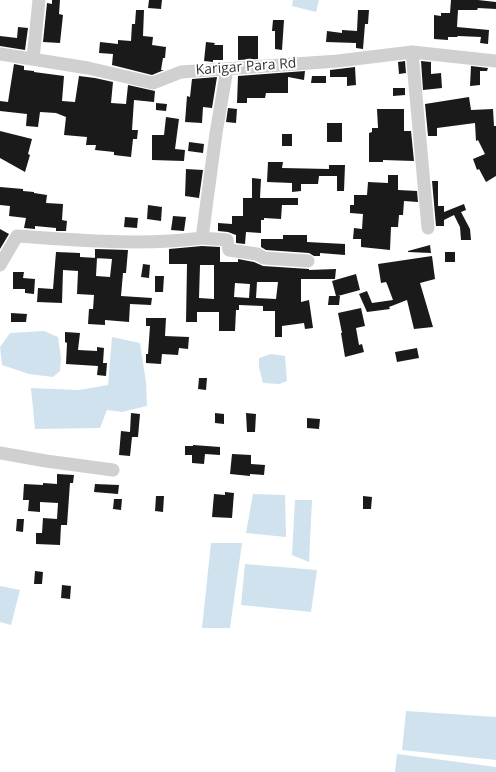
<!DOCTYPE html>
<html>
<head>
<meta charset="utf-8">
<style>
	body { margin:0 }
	canvas { display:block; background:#fff }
</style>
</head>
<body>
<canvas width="496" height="772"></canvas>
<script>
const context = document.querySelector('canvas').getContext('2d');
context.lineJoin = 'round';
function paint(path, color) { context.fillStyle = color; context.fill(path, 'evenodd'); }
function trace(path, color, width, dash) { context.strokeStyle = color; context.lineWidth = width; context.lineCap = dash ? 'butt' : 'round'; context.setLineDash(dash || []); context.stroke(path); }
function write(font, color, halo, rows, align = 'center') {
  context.font = font + ' "Open Sans",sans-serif'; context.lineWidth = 4; context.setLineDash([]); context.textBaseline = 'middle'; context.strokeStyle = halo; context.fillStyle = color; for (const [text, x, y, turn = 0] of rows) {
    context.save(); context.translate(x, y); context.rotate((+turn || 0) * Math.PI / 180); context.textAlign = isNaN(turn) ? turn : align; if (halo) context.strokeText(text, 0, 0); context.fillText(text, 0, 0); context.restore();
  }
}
paint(new Path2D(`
	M293,0H319L316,12L292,6Z
	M44,331L58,337L61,358L60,371L53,377L29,374L2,365L0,347L10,333Z
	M112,337L140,343L146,382L147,406L122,412L107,410L100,428L35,429L31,388L79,390L108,385Z
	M271,354L285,356L287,381L279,384L263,383L259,367V358Z
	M253,494L285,495L286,537L246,533Z
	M295,500H312L309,562L292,555Z
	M211,543H242L230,628H202Z
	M245,564L317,570L311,612L241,605Z
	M0,586L20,590L11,625L0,622Z
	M406,711L496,717V760L402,750Z
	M397,754L496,767V772H395Z`), '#cfe2ee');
paint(new Path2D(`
	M52,0H60L59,14L63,15L60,43L43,42L47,3L52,4Z
	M149,0H162L161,9L148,8Z
	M451,0H478L496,2V9L478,8L477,10H458L457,27L489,30L488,44L480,43L481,37L458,36L457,37H448V40L434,39V15L441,16V13H450Z
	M136,10H144L143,36L153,37L152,45L166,47L165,58H163L161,70H164L152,75L112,65L113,54L99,53L100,42L118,44V40L131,41L132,24H135Z
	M358,10H369L368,24H365L363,49L356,48V43L326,42L327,31L342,33V30L357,31Z
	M273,20H284L282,50L275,49V31H272Z
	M18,27L28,28L25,50L0,46V36L17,38Z
	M238,36H258V59L238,60Z
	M206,42L215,43L214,45H223V60H213V62L204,61Z
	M405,61L406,73L399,74L398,62Z
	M421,61L431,62V74L441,73L442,88L423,90Z
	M14,64L24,66V70L34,71V72L64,76L62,101L75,102L79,76L95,78L113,82L111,103L126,104L128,85L155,91L154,102L134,100L132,130H138L137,139H133L131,157L114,155V152L95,150L96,145H86L87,137L64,135L66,117L56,113L40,112L38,127L26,126L27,114L0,111V101L8,102Z
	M471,66L488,68L487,71H480V85L470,86Z
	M355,67L356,85L347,86V77H330V70Z
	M305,71L304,80L288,77V93H266L265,98H247V103H237L238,76Z
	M312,76H326V83H311Z
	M217,77L212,108L203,107L202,123L185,122L187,96L190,97L192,79Z
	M393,88H405V95L393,96Z
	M469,97L471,110L493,109L494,126H496V176L486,182L479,169L477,170L473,159L485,154L478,140L476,141L475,123L437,128V136H428L425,104Z
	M156,103L167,104L166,111L156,110Z
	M228,108L237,109L236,123L226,122Z
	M377,109H404V131H411L414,161L383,160V162H369V133L372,132V128H378Z
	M166,117L179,119L175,149L185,150L184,161L152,160V135H164Z
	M327,123H342V142H327Z
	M0,131L32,139L28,154L30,155L25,172L0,158Z
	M282,134H292V146H282Z
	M189,142L204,144L203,153L188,151Z
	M268,162H283L282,168L329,169V165H345L344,191H337V176H319L318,184H301V191L292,192V183L267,182Z
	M186,169L203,170L199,198L185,196Z
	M388,175H398V190L417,191L418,202L404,201L403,215H399L398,227H391L390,250L361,247V239H353L354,228L362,229L363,214L350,213V205H354V195H367L368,182L388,183Z
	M252,178L261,179L260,198H298V205H282L281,219L264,218V220H261V233L246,232L245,244L236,243V235L228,232L218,231V223L232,224V216H243V198H252Z
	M432,181H438V206H444V212L464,204L466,210L461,212L470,229L471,240H461L460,227L454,215L444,220V226H436Z
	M0,187L23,189V191L34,192V193L47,195L46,203L63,204L62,220L67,221L66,231H56V228L35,226V229L24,228L26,218L9,216L10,206L0,205Z
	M148,205L162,207L161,221L147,219Z
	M173,216L186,217L184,231L171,230Z
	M125,217L138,218L137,228L124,227Z
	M0,229L9,234L0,249Z
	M283,235H307V242L345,244V255L320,253V256H314L309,253L266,250L261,247V239H283Z
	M430,245L431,253L408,252V251Z
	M202,246L220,247V262H238V259L254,262L263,266L309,269V270L336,269L335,279H301V302L309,300L313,328L305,329L304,323L282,326V337H275V311H263V306L239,305V310H236L235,331H219V312H197V322H186L187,264H169V249ZM200,265H214V299L199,298ZM257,282H278L276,299L256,298ZM235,283L250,284L249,298L234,297Z
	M95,249L128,250L126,273H123L121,296L152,298L151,305L130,304L129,322L105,320V325L88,324L89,309H93L94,295L77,294L78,271L63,270L62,303L37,302L38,288L53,289L56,252L80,253V257L97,258L96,276L110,277L112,259L95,258Z
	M445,252H455V262H445Z
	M432,256L435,279L420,283L433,327L414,329L407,300L389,307L390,309L367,312L359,294L367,291L372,303L393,300L387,284L386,282L381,283L378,264Z
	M143,264L150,265L149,278L141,277Z
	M13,272H24L23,278L35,279L34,294L25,293V289H13Z
	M356,274L360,290L338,296H340L339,305H328L329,296H336L332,281Z
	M155,276H164L163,292H155Z
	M361,308L365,326L356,328L359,345L362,344L364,352L345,357L341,333H342L338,313Z
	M11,313L27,314L26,322H11Z
	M146,318H166L165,336L189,337L188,349L179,348L178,355L162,354L161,364L146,363V354H148L150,326H146Z
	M65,332L80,333L78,350L97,351V347L104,348L103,363H107L106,376L97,375L98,366L66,364L67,343L65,342Z
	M417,348L419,358L397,362L395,352Z
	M199,378H207L206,390L198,389Z
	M131,413L140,414L138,437H132L130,456L119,455L121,431L130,432Z
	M215,413L224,414V424L215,423Z
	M246,413L256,414L255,432H247Z
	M307,418L320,419L319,429L307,428Z
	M193,445L220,447V455L205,454L204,464L192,463V455H185V446H193Z
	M232,454L251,455V464L265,465L264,475L250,474V476L230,474Z
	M57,474L74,475L73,483H70L67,525H61L60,545L36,544V533H42L43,518L57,519L58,503L40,502V512L28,511L29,500H23L24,484L43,485V483L57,484Z
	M95,484L119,485L118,494L94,492Z
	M225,492L234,493L232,518L212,517L214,494L225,495Z
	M156,496H164L163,512L155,511Z
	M363,496L372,497L371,509H363Z
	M114,499H122L121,510L113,509Z
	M17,519H24L23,532L16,531Z
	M35,571L43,572L42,584H34Z
	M62,585L71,586L70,599L61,598Z`), '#1a1a1a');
trace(new Path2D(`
	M412,52L428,228
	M0,54L88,68L153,83L181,72L338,61L412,52L496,61
	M33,59L39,0
	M202,238L227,240L229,250L257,254L264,258L308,261
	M0,265L17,236C78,240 141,246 202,238L216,133L227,69
	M0,453L46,461L113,470`), '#d0d0d0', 13);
write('14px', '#333', '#fff', [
	["Karigar Para Rd",246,67,-4]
]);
</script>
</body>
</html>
